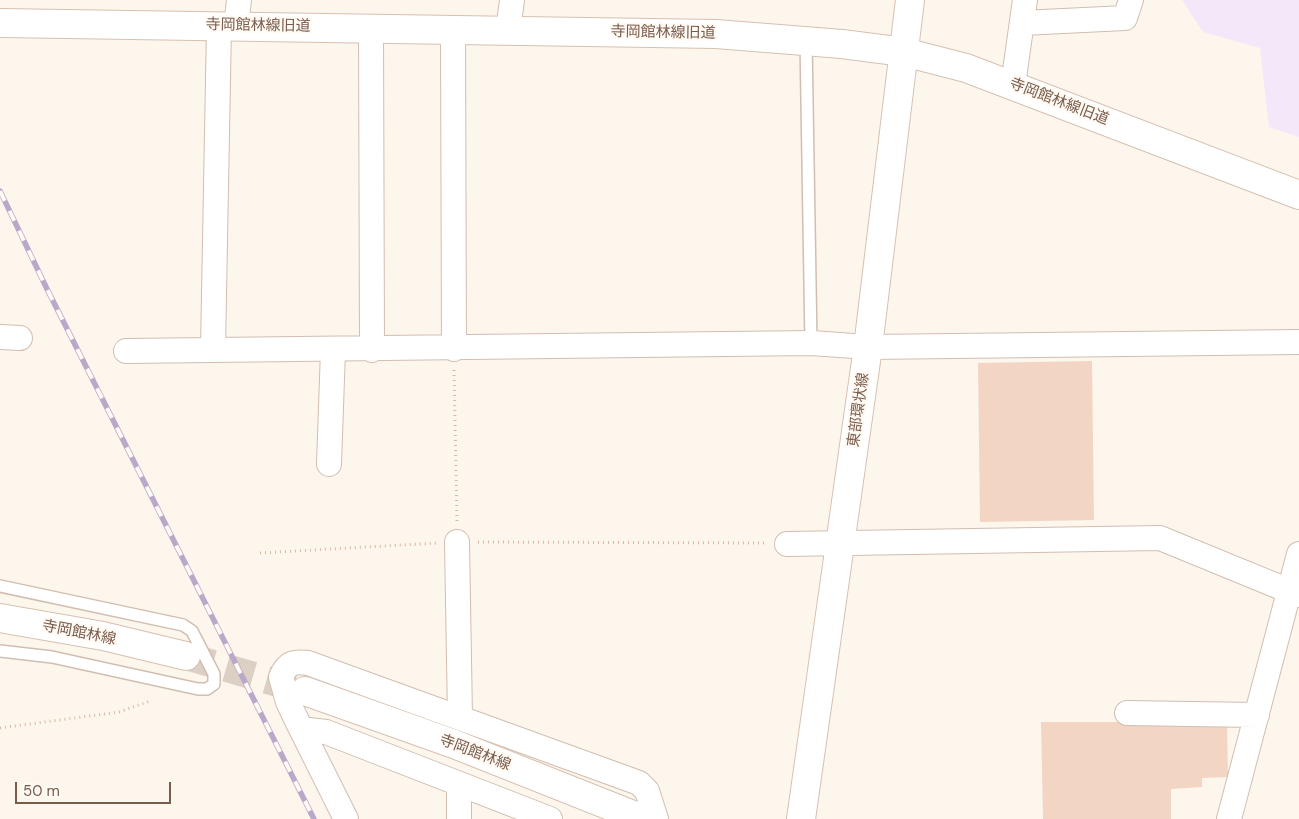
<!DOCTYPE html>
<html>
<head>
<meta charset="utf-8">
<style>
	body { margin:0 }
	#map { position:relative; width:1299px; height:819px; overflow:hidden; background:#fdf6ec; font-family:"DM Sans",sans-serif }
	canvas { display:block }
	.scale { position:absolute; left:15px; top:782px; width:156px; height:22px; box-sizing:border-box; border:2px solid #7a5c4d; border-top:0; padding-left:6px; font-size:15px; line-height:18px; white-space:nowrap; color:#7a5c4d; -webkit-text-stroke:4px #fffaf3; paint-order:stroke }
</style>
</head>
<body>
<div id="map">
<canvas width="1299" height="819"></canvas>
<div class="scale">50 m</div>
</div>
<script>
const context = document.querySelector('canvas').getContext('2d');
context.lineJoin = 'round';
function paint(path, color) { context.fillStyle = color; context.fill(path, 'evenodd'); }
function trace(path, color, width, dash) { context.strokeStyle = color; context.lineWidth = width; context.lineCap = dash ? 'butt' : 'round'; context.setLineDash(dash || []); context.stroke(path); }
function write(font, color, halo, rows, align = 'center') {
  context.font = font + ' "DM Sans","Noto Sans JP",sans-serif'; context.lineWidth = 4.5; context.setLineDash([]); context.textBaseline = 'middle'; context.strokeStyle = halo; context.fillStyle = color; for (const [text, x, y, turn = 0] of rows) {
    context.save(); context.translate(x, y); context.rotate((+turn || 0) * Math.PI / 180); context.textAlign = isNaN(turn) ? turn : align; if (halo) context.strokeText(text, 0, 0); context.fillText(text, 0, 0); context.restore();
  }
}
paint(new Path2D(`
	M1182,0H1299V137L1269,127L1260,48L1203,32Z`), '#f3e8fa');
paint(new Path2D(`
	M1092,361L1094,520L980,522L978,363Z
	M1041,722H1227L1228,777L1202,778V787L1171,789V819H1043Z`), '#f3d5c3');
trace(new Path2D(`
	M186,656L305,691`), '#dcd0c4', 28, [28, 14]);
const lane = new Path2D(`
	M806,40L811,343
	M0,586L183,625L192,631L214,674V684L207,689H198L52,657L0,651`);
const street = new Path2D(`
	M1022,23L1125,18L1131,0
	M236,26L239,0
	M371,28L372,350
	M453,30L454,349
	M508,31L512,0
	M1013,85L1025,0
	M0,337L20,338
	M213,349L219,26
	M126,351L811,343L868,347L1299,342
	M329,464L333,350
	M457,542L460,718
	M787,544L1160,538L1299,595
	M1127,713L1257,715
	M301,729L346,819
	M459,784V819
	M550,819L326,732L301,729L288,702L281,677C287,663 293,661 308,663L639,783L647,791L656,819
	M1229,819L1299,554`);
const secondary = new Path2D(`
	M0,23L716,34L842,44L904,52L966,68L1299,195
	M0,618L103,636L186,656
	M305,691L454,744L643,819
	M801,819L868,347L910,0`);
trace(lane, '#d1beb0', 14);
trace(street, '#d1beb0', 26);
trace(secondary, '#d6c0b0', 30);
trace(new Path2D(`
	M454,370L457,521
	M478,542L767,543
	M260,553L437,543
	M0,728L119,712L150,701`), '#d9b8a5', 3, [1, 4]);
trace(lane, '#fff', 11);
trace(street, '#fff', 24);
trace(secondary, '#fff', 28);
const rail = new Path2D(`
	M0,191L47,289L314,819`);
trace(rail, '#b9a8c9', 5.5);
trace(rail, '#fffaf3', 4, [11]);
write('15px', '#7a5c4d', '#fffaf3', [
	["寺岡館林線旧道",258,26,1],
	["寺岡館林線旧道",663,33,1],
	["寺岡館林線旧道",1059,102,21],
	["東部環状線",859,410,-82],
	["寺岡館林線",79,633,11],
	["寺岡館林線",475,753,21]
]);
</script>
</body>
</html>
